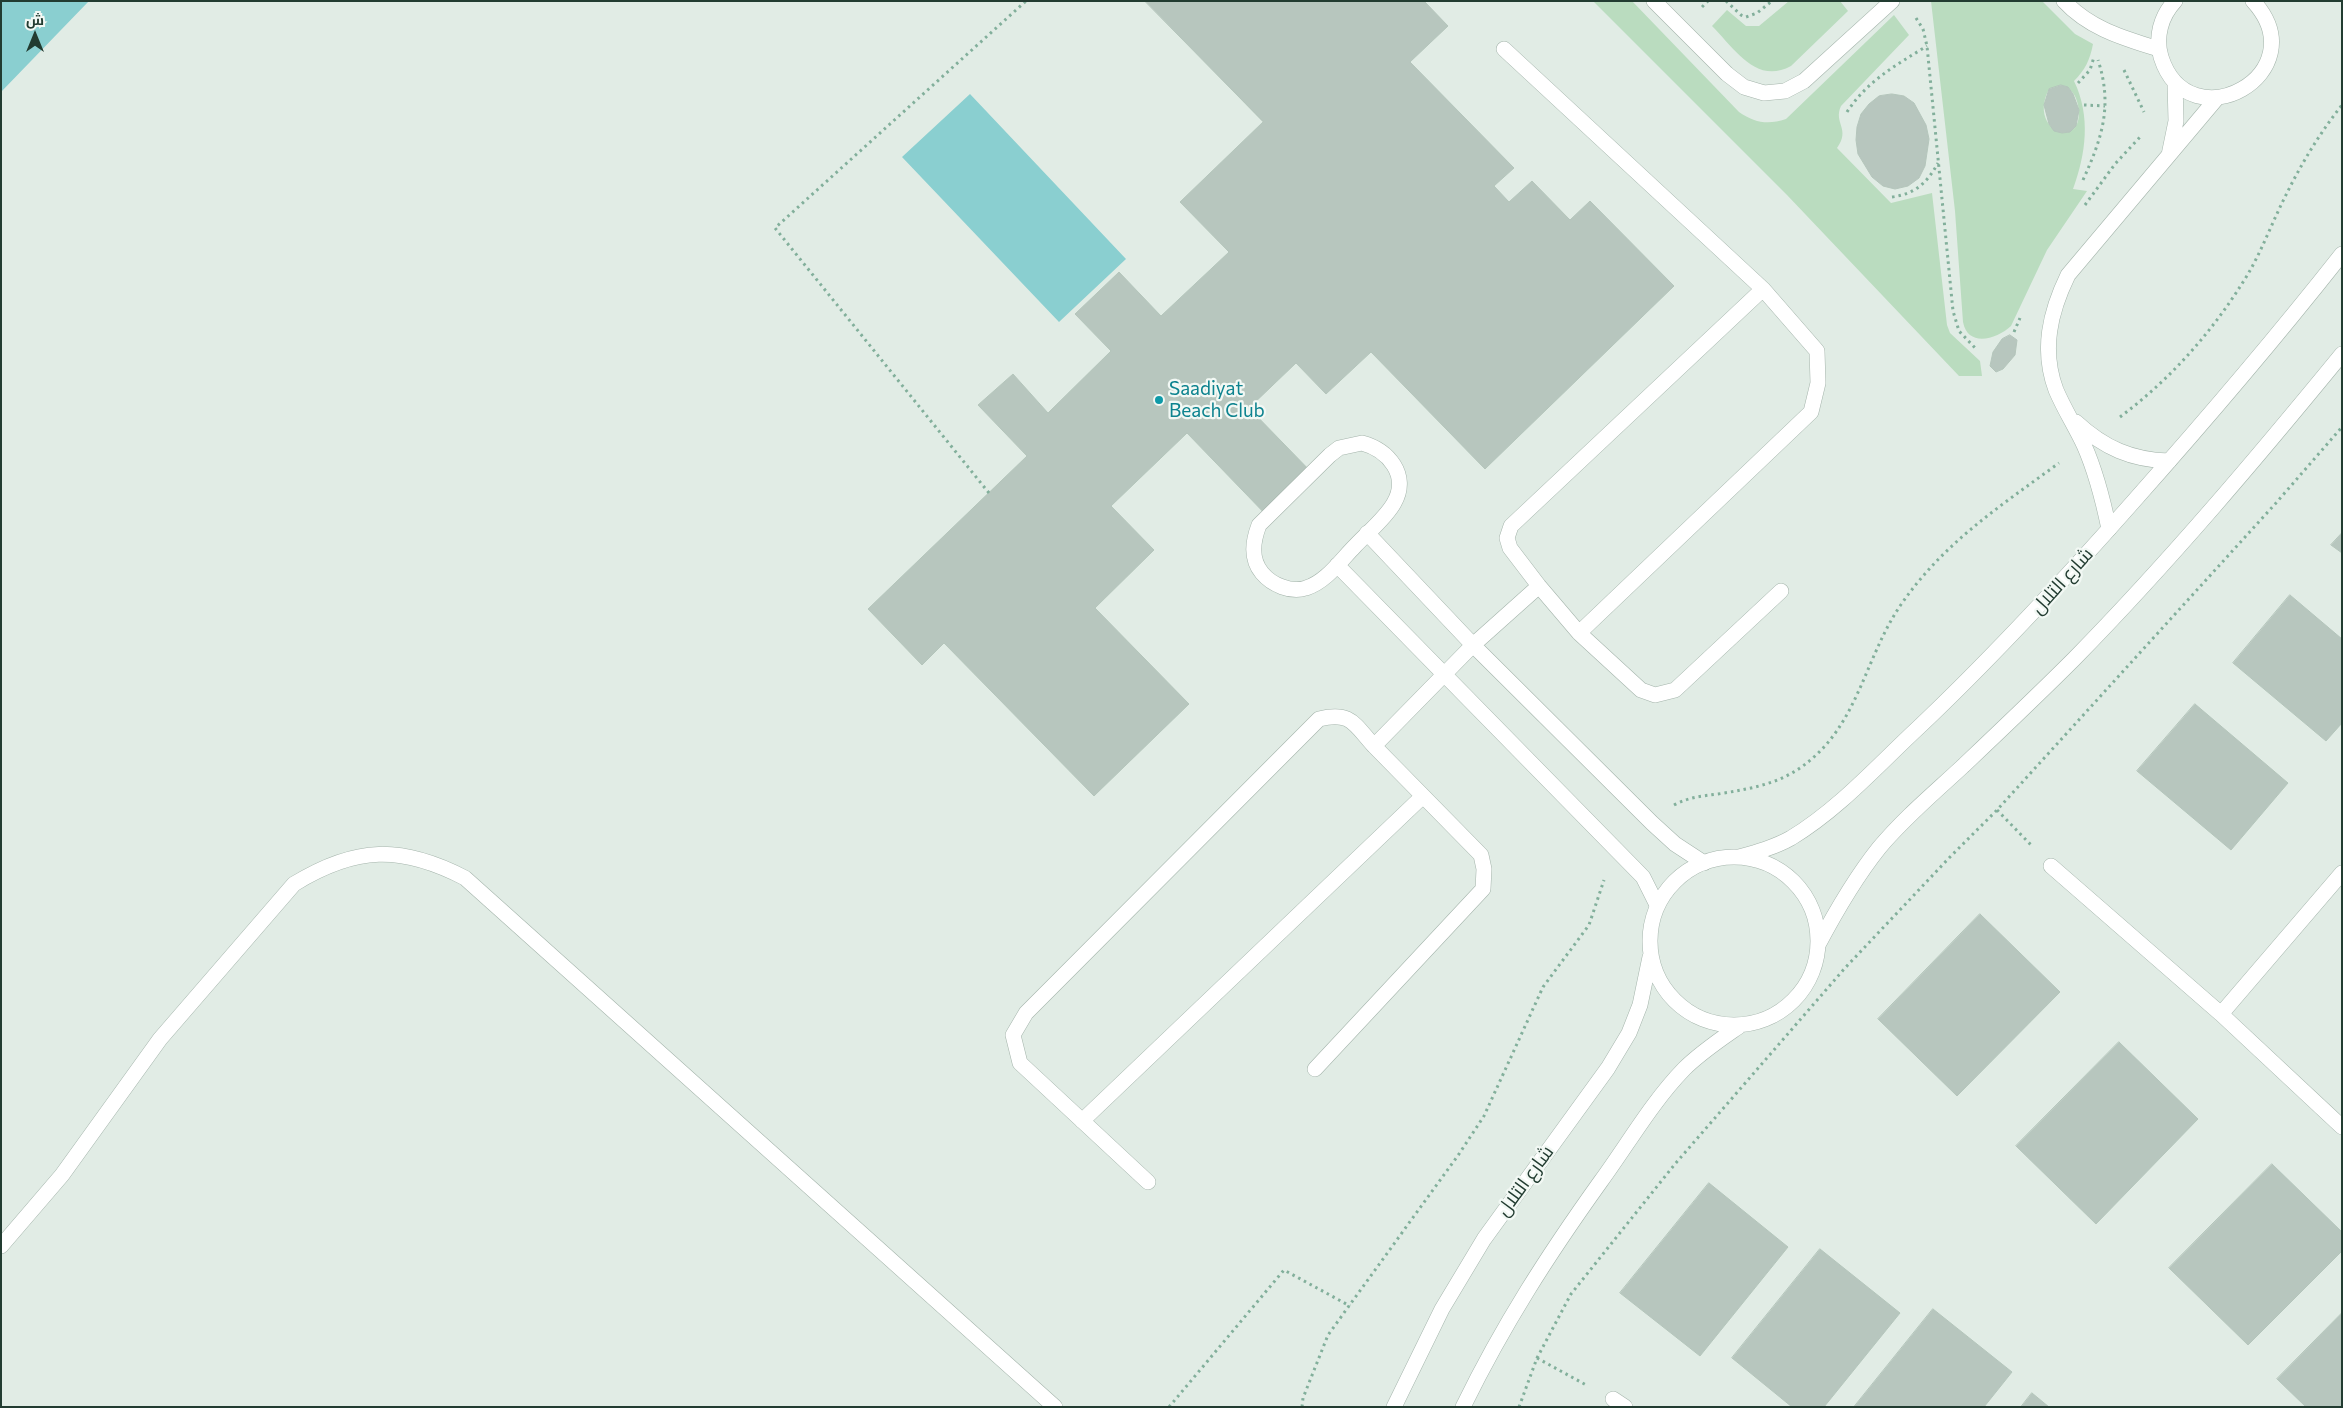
<!DOCTYPE html>
<html>
<head>
<meta charset="utf-8">
<style>
	body { margin:0 }
	#map { position:relative; width:2343px; height:1408px; overflow:hidden; background:#e1ece5; font-family:Commissioner,Cairo,sans-serif }
	canvas { display:block }
	.frame { position:absolute; inset:0; border:2px solid #223c31; pointer-events:none }
	.north { position:absolute; left:10px; top:10px; width:50px; height:50px; -webkit-text-stroke:4px #f2f8f4; paint-order:stroke; rotate:0deg; font-size:14px; font-weight:700; line-height:20px; text-align:center; color:#223c31 }
	.north::after { content:''; display:block; margin:auto; width:18px; height:22px; background:#223c31; clip-path:polygon(50% 0,100% 100%,50% 72%,0 100%) }
</style>
</head>
<body>
<div id="map">
<canvas width="2343" height="1408"></canvas>
<div class="frame"></div>
<div class="north">ش</div>
</div>
<script>
const context = document.querySelector('canvas').getContext('2d');
context.lineJoin = 'round';
function paint(path, color) { context.fillStyle = color; context.fill(path, 'evenodd'); }
function trace(path, color, width, dash) { context.strokeStyle = color; context.lineWidth = width; context.lineCap = dash ? 'butt' : 'round'; context.setLineDash(dash || []); context.stroke(path); }
function write(font, color, halo, rows, align = 'center') {
  context.font = font + ' Commissioner,Cairo,sans-serif'; context.lineWidth = 4.5; context.setLineDash([]); context.textBaseline = 'middle'; context.strokeStyle = halo; context.fillStyle = color; for (const [text, x, y, turn = 0] of rows) {
    context.save(); context.translate(x, y); context.rotate((+turn || 0) * Math.PI / 180); context.textAlign = isNaN(turn) ? turn : align; if (halo) context.strokeText(text, 0, 0); context.fillText(text, 0, 0); context.restore();
  }
}
paint(new Path2D(`
	M1593,1H1632L1739,112C1755,123 1768,125 1786,119L1894,15L1909,35L1841,106C1833,123 1851,129 1837,148L1891,203L1932,193L1947,325L1950,333L1980,361L1982,376H1959L1787,195Z
	M1789,1H1840L1848,11L1791,66C1756,85 1735,49 1712,26L1727,10L1746,26H1759Z
	M1931,1H2042L2075,34L2093,44C2090,60 2085,70 2074,81C2091,116 2086,154 2073,189L2087,191L2047,250L2011,326C1997,339 1968,348 1963,322L1955,211ZM2061,85C2071,88 2076,95 2078,105C2087,152 2026,133 2049,89Z`), '#badcbf');
paint(new Path2D(`
	M1,1H89L1,92Z
	M970,94L1126,259L1059,322L902,157Z`), '#8acfd0');
const building = new Path2D(`
	M1145,1H1424L1448,26L1410,62L1514,168L1494,186L1509,202L1532,181L1570,220L1590,201L1674,286L1485,469L1371,352L1326,394L1296,363L1249,408L1317,478L1272,521L1187,433L1111,506L1154,550L1095,608L1189,704L1094,796L944,643L922,665L868,609L1027,456L978,405L1013,374L1048,413L1111,351L1075,314L1119,272L1161,316L1229,252L1180,202L1263,122Z
	M2061,85L2068,87L2073,94L2079,110L2076,126L2070,132L2062,133L2054,131L2049,124L2044,105L2049,89Z
	M1892,94L1904,96L1914,103L1926,125L1929,139L1925,166L1919,178L1908,186L1895,189L1883,186L1872,177L1858,154L1856,140L1857,127L1861,114L1869,104L1879,96Z
	M2010,335L2017,340L2015,355L2003,369L1996,372L1990,366L1993,352L2002,339Z
	M2342,533V553L2331,545Z
	M2290,595L2342,639V723L2326,741L2233,663Z
	M2195,704L2288,783L2231,850L2137,771Z
	M1980,914L2060,992L1957,1096L1878,1019Z
	M2119,1042L2198,1119L2096,1224L2016,1146Z
	M2272,1164L2342,1232V1251L2248,1345L2169,1268Z
	M1709,1183L1788,1247L1700,1356L1620,1293Z
	M1820,1249L1900,1313L1824,1407H1792L1732,1358Z
	M1933,1309L2012,1372L1984,1407H1854Z
	M2342,1313V1407H2306L2277,1379Z
	M2032,1393L2049,1407H2021Z`);
paint(building, '#b7c6be');
trace(building, '#b4c5bb', 1);
const lane = new Path2D(`
	M1654,1L1727,74L1744,87L1764,93L1785,91L1804,81L1892,1
	M2064,1C2090,29 2124,38 2158,49
	M2175,1C2161,16 2155,37 2161,57C2189,145 2319,73 2253,1
	M1504,49L1763,289L1511,526L1507,538L1510,548L1539,586L1579,633L1641,690L1655,695L1675,690L1781,591
	M2169,155L2176,121L2175,82
	M2076,422C2104,448 2132,460 2169,461
	M1362,443C1388,450 1410,475 1394,503C1385,519 1368,532 1355,546C1341,560 1326,582 1306,588C1291,593 1272,585 1262,573C1250,558 1253,541 1259,525L1330,455L1339,448Z
	M2109,529C2103,500 2096,472 2084,445C2075,426 2064,409 2056,390C2041,350 2050,312 2068,275L2217,98
	M1367,533L1473,645L1652,823L1675,844L1704,863
	M1337,565L1643,877L1657,905
	M1579,633L1811,412L1818,383L1817,351L1763,289
	M1315,1069L1483,889L1484,869L1481,855L1374,746L1473,645L1539,586
	M1082,1121L1423,796
	M1148,1182L1020,1063L1013,1035L1026,1013L1319,719C1351,711 1354,724 1374,746
	M1,1246L62,1175L160,1039L294,884C356,846 401,845 465,878L1055,1407`);
const street = new Path2D(`
	M1739,857C1757,852 1775,847 1791,838C1839,809 1878,765 1919,727C1994,656 2064,580 2133,502C2205,421 2275,339 2342,254
	M1650 941a84 84 0 1 1 168 0a84 84 0 1 1-168 0Z
	M2051,866L2221,1014L2342,1127
	M1818,945C1836,911 1855,878 1879,848C1904,818 1934,793 1962,767C2000,731 2037,696 2074,659C2169,562 2256,459 2342,354
	M2221,1014L2342,873
	M1613,1399L1625,1407
	M1394,1407L1442,1309L1484,1239L1608,1068L1629,1033L1640,1005L1650,957
	M1463,1407C1503,1325 1548,1255 1601,1181C1628,1144 1652,1102 1684,1069C1701,1052 1721,1039 1741,1025`);
trace(lane, '#a4b4ab', 16);
trace(street, '#a4b4ab', 16);
trace(new Path2D(`
	M1726,1L1741,15L1746,17L1757,13L1772,1
	M1702,7L1708,1
	M1916,18L1923,29L1927,46L1953,311L1959,331L1977,350
	M2124,70L2144,112
	M2078,83L2090,70L2094,57
	M2084,105L2105,106
	M1847,112C1867,81 1896,65 1927,46
	M2083,180C2102,138 2113,106 2098,60
	M1892,197C1915,194 1927,183 1938,163
	M2085,205L2115,164L2141,136
	M2014,332L2020,318
	M2120,417C2172,378 2214,330 2248,274C2262,250 2272,223 2284,199C2300,166 2319,134 2342,105
	M989,493L775,228L1026,1
	M1674,805C1689,797 1702,796 1718,794C1755,788 1786,783 1815,756C1859,716 1867,655 1900,606C1943,543 1999,507 2059,463
	M1997,810L2032,846
	M1537,1358L1588,1386
	M1169,1407L1284,1270L1350,1306
	M1302,1407L1303,1398L1328,1335L1459,1154L1484,1116L1543,987L1589,925L1604,880
	M1519,1407L1537,1358L1571,1294L1675,1164L1845,968L1949,858L1997,810L2276,503L2342,427`), '#82af9b', 3, [2.5, 4]);
trace(lane, '#fff', 15);
trace(street, '#fff', 15);
for (const [x, y, r, color] of [
	[1159,400,5,"#0f9aa8"]
]) { const dot = new Path2D(); dot.arc(x, y, r, 0, 2 * Math.PI); context.fillStyle = color; context.fill(dot); trace(dot, '#f2f8f4', 2); }
write('19px', '#0d838f', '#f2f8f4', [
	["Saadiyat",1169,389],
	["Beach Club",1169,411]
], 'left');
write('19px', '#223c31', '#f2f8f4', [
	["شارع التلال",2062,581,-48],
	["شارع التلال",1525,1181,-54]
]);
</script>
</body>
</html>
